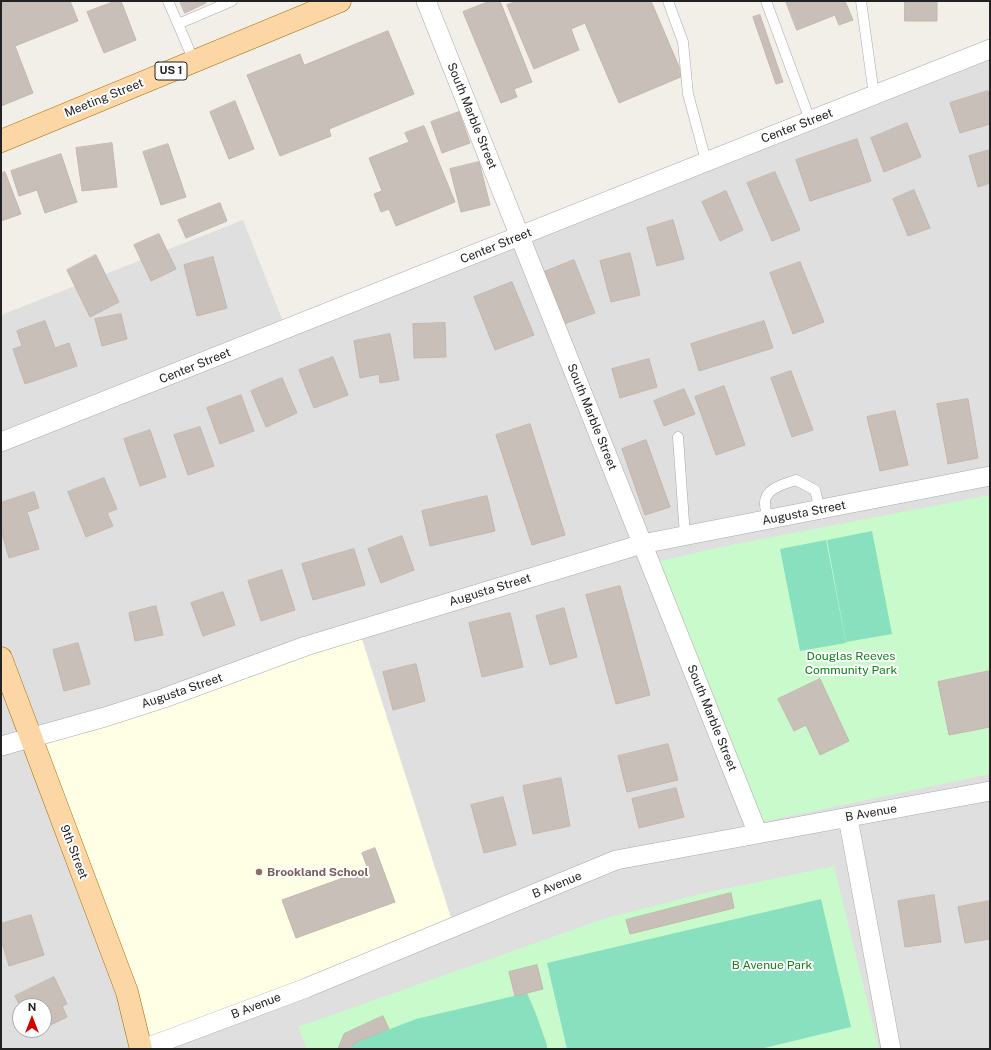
<!DOCTYPE html>
<html>
<head>
<meta charset="utf-8">
<style>
	body { margin:0 }
	#map { position:relative; width:991px; height:1050px; overflow:hidden; background:#f2efe9; font-family:"Public Sans",sans-serif }
	canvas { display:block }
	.frame { position:absolute; inset:0; border:2px solid #222; pointer-events:none }
	.north { position:absolute; left:12px; top:998px; width:40px; height:40px; box-sizing:border-box; background:#fff; border:1px solid #a7a7a7; border-radius:50%; rotate:0deg; font-size:11px; font-weight:700; line-height:16px; text-align:center; color:#222 }
	.north::after { content:''; display:block; margin:auto; width:14px; height:18px; background:#d40000; clip-path:polygon(50% 0,100% 100%,50% 72%,0 100%) }
</style>
</head>
<body>
<div id="map">
<canvas width="991" height="1050"></canvas>
<div class="frame"></div>
<div class="north">N</div>
</div>
<script>
const context = document.querySelector('canvas').getContext('2d');
context.lineJoin = 'round';
function paint(path, color) { context.fillStyle = color; context.fill(path, 'evenodd'); }
function trace(path, color, width, dash) { context.strokeStyle = color; context.lineWidth = width; context.lineCap = dash ? 'butt' : 'round'; context.setLineDash(dash || []); context.stroke(path); }
function write(font, color, halo, rows, align = 'center') {
  context.font = font + ' "Public Sans",sans-serif'; context.lineWidth = 4; context.setLineDash([]); context.textBaseline = 'middle'; context.strokeStyle = halo; context.fillStyle = color; for (const [text, x, y, turn = 0] of rows) {
    context.save(); context.translate(x, y); context.rotate((+turn || 0) * Math.PI / 180); context.textAlign = isNaN(turn) ? turn : align; if (halo) context.strokeText(text, 0, 0); context.fillText(text, 0, 0); context.restore();
  }
}
paint(new Path2D(`
	M990,49V1049H1V315L243,220L286,329ZM20,1006H44V1030H20Z`), '#e0dfdf');
paint(new Path2D(`
	M359,630L454,927L143,1049L31,737Z`), '#ffffe5');
paint(new Path2D(`
	M990,495V774L766,821L759,819L657,562L716,548Z
	M834,866L879,1049H307L298,1027L606,918L701,894Z`), '#c8facc');
paint(new Path2D(`
	M872,531L892,634L846,642L827,540Z
	M826,540L846,643L800,651L780,549Z
	M821,899L851,1027L760,1049H567L547,963Z
	M527,993L536,1014L547,1045V1049H351L354,1043L416,1019Z`), '#88e0be');
const building = new Path2D(`
	M1,1H70L78,21L15,46L33,93L1,106Z
	M116,1H121L136,40L104,53L87,12Z
	M180,1H205L206,3L185,13Z
	M490,1H500L532,82L514,89L517,97L501,103L463,12Z
	M518,1H651L683,76L619,103L585,23L571,29L579,50L534,69L507,5Z
	M786,1H845L853,20L839,25L835,15L797,30Z
	M905,1H937V21H905Z
	M760,15L783,82L776,84L753,17Z
	M388,31L414,94L329,129L331,136L280,156L247,75L300,54L304,65Z
	M988,91L990,98V124L960,133L950,103Z
	M235,101L254,149L229,159L210,112Z
	M459,112L470,143L442,153L431,122Z
	M907,123L921,157L884,172L871,138Z
	M424,126L455,202L396,226L389,209L381,212L374,194L382,191L369,158L409,142L405,133Z
	M857,139L871,181L810,201L796,160Z
	M112,143L117,187L82,191L76,148Z
	M168,144L186,197L161,205L143,152Z
	M990,150V183L978,187L969,156Z
	M61,154L77,202L45,213L37,190L19,196L11,171Z
	M479,162L490,205L461,212L450,169Z
	M5,172L21,214L1,221V173Z
	M775,172L800,230L772,241L747,183Z
	M914,190L930,228L908,236L893,199Z
	M726,191L743,230L720,241L702,202Z
	M220,203L227,221L186,238L178,220Z
	M673,220L684,259L657,266L647,228Z
	M159,234L176,269L151,281L134,245Z
	M630,253L640,295L611,302L600,261Z
	M96,255L119,302L90,317L67,270Z
	M213,257L227,308L197,316L184,265Z
	M574,260L595,313L564,324L544,272Z
	M800,262L824,322L793,334L770,273Z
	M512,282L534,335L495,350L474,297Z
	M121,314L127,339L102,346L95,319Z
	M45,321L55,348L69,343L77,366L25,384L13,349L22,346L17,331Z
	M764,321L773,348L699,371L691,344Z
	M445,323L446,357L414,358L413,324Z
	M390,334L399,380L380,383L379,374L360,378L354,341Z
	M333,357L348,395L314,408L299,370Z
	M649,359L657,387L620,398L612,369Z
	M791,371L813,430L792,437L771,378Z
	M282,378L297,413L266,427L251,391Z
	M724,386L745,445L716,455L695,397Z
	M684,389L695,414L664,426L654,401Z
	M241,395L254,431L220,444L207,408Z
	M968,399L978,458L948,464L937,404Z
	M895,411L908,465L880,471L867,417Z
	M530,424L565,535L532,545L496,435Z
	M200,427L214,466L188,475L174,435Z
	M150,430L166,477L140,486L124,439Z
	M646,440L670,507L645,515L622,449Z
	M104,478L117,509L107,513L113,526L86,537L68,492Z
	M34,492L39,508L27,512L39,549L9,558L1,530V503Z
	M487,496L495,531L430,546L422,511Z
	M402,536L414,570L381,583L368,549Z
	M354,549L365,585L313,600L302,564Z
	M282,570L295,610L261,621L248,581Z
	M620,586L650,695L616,704L586,595Z
	M223,592L235,625L203,636L191,603Z
	M156,606L163,635L135,641L129,613Z
	M564,608L577,657L550,665L536,616Z
	M510,613L523,667L482,677L469,623Z
	M78,643L90,684L64,691L53,650Z
	M416,664L425,701L393,710L383,672Z
	M990,671V727L949,735L938,682Z
	M820,679L849,741L820,755L806,725L794,731L778,699Z
	M668,744L678,780L627,792L618,756Z
	M561,778L570,826L533,834L523,786Z
	M676,788L684,817L639,828L632,799Z
	M503,797L516,845L484,853L471,805Z
	M375,848L395,902L296,938L282,900L368,869L362,853Z
	M731,893L734,908L630,934L626,920Z
	M934,895L941,942L905,947L898,901Z
	M990,901V939L965,943L958,907Z
	M31,915L44,955L9,966L1,939V924Z
	M537,965L543,989L515,996L509,972Z
	M54,977L67,1004L62,1006L67,1017L44,1028V1006H20L15,996Z
	M383,1016L389,1029L354,1043L351,1049H338L344,1034Z
	M32,1030H41L33,1034Z`);
paint(building, '#c7bfb8');
trace(building, '#c4b6ab', 1);
const lane = new Path2D(`
	M168,1L194,61
	M668,1L683,42L688,94L706,161
	M766,1L810,120
	M861,1L874,95
	M178,24L232,1
	M678,437L685,536
	M769,520C767,515 765,509 765,504C764,488 785,484 796,480L815,490L820,510`);
const street = new Path2D(`
	M426,1L758,834
	M1,442L990,49
	M1,746L105,717L164,698L306,646L642,544L990,476
	M848,818L891,1049
	M143,1049L306,988L616,860L990,791`);
const primary = new Path2D(`
	M1,141L340,1
	M1,658L127,992L141,1049`);
trace(lane, '#a9a9a9', 11);
trace(street, '#a9a9a9', 20);
trace(primary, '#a06b00', 23);
trace(lane, '#fff', 10);
trace(street, '#fff', 19);
trace(primary, '#fcd6a4', 22);
for (const [x, y, r, color] of [
	[259,872,4,"#8d6e63"]
]) { const dot = new Path2D(); dot.arc(x, y, r, 0, 2 * Math.PI); context.fillStyle = color; context.fill(dot); trace(dot, '#fff', 1.5); }
for (const [x, y, w] of [
	[171,71,32]
]) { const box = new Path2D(); box.roundRect(x - w / 2, y - 9, w, 18, 3); context.fillStyle = '#fff'; context.fill(box); trace(box, '#222', 1); }
write('bold 11px', '#222', null, [
	["US 1",171,71]
]);
write('12px', '#222', '#fff', [
	["Meeting Street",104,98,-22],
	["South Marble Street",472,116,68],
	["Center Street",797,126,-21],
	["Center Street",496,246,-22],
	["Center Street",195,366,-22],
	["South Marble Street",592,417,68],
	["Augusta Street",804,513,-11],
	["Augusta Street",490,590,-17],
	["Augusta Street",182,691,-19],
	["South Marble Street",712,718,68],
	["B Avenue",871,813,-10],
	["9th Street",74,852,69],
	["B Avenue",557,885,-22],
	["B Avenue",256,1006,-21]
]);
write('12px', '#0c8416', '#fff', [
	["Douglas Reeves",851,656],
	["Community Park",851,670],
	["B Avenue Park",772,965]
]);
write('bold 12px', '#785e54', '#fff', [
	["Brookland School",267,872]
], 'left');
</script>
</body>
</html>
